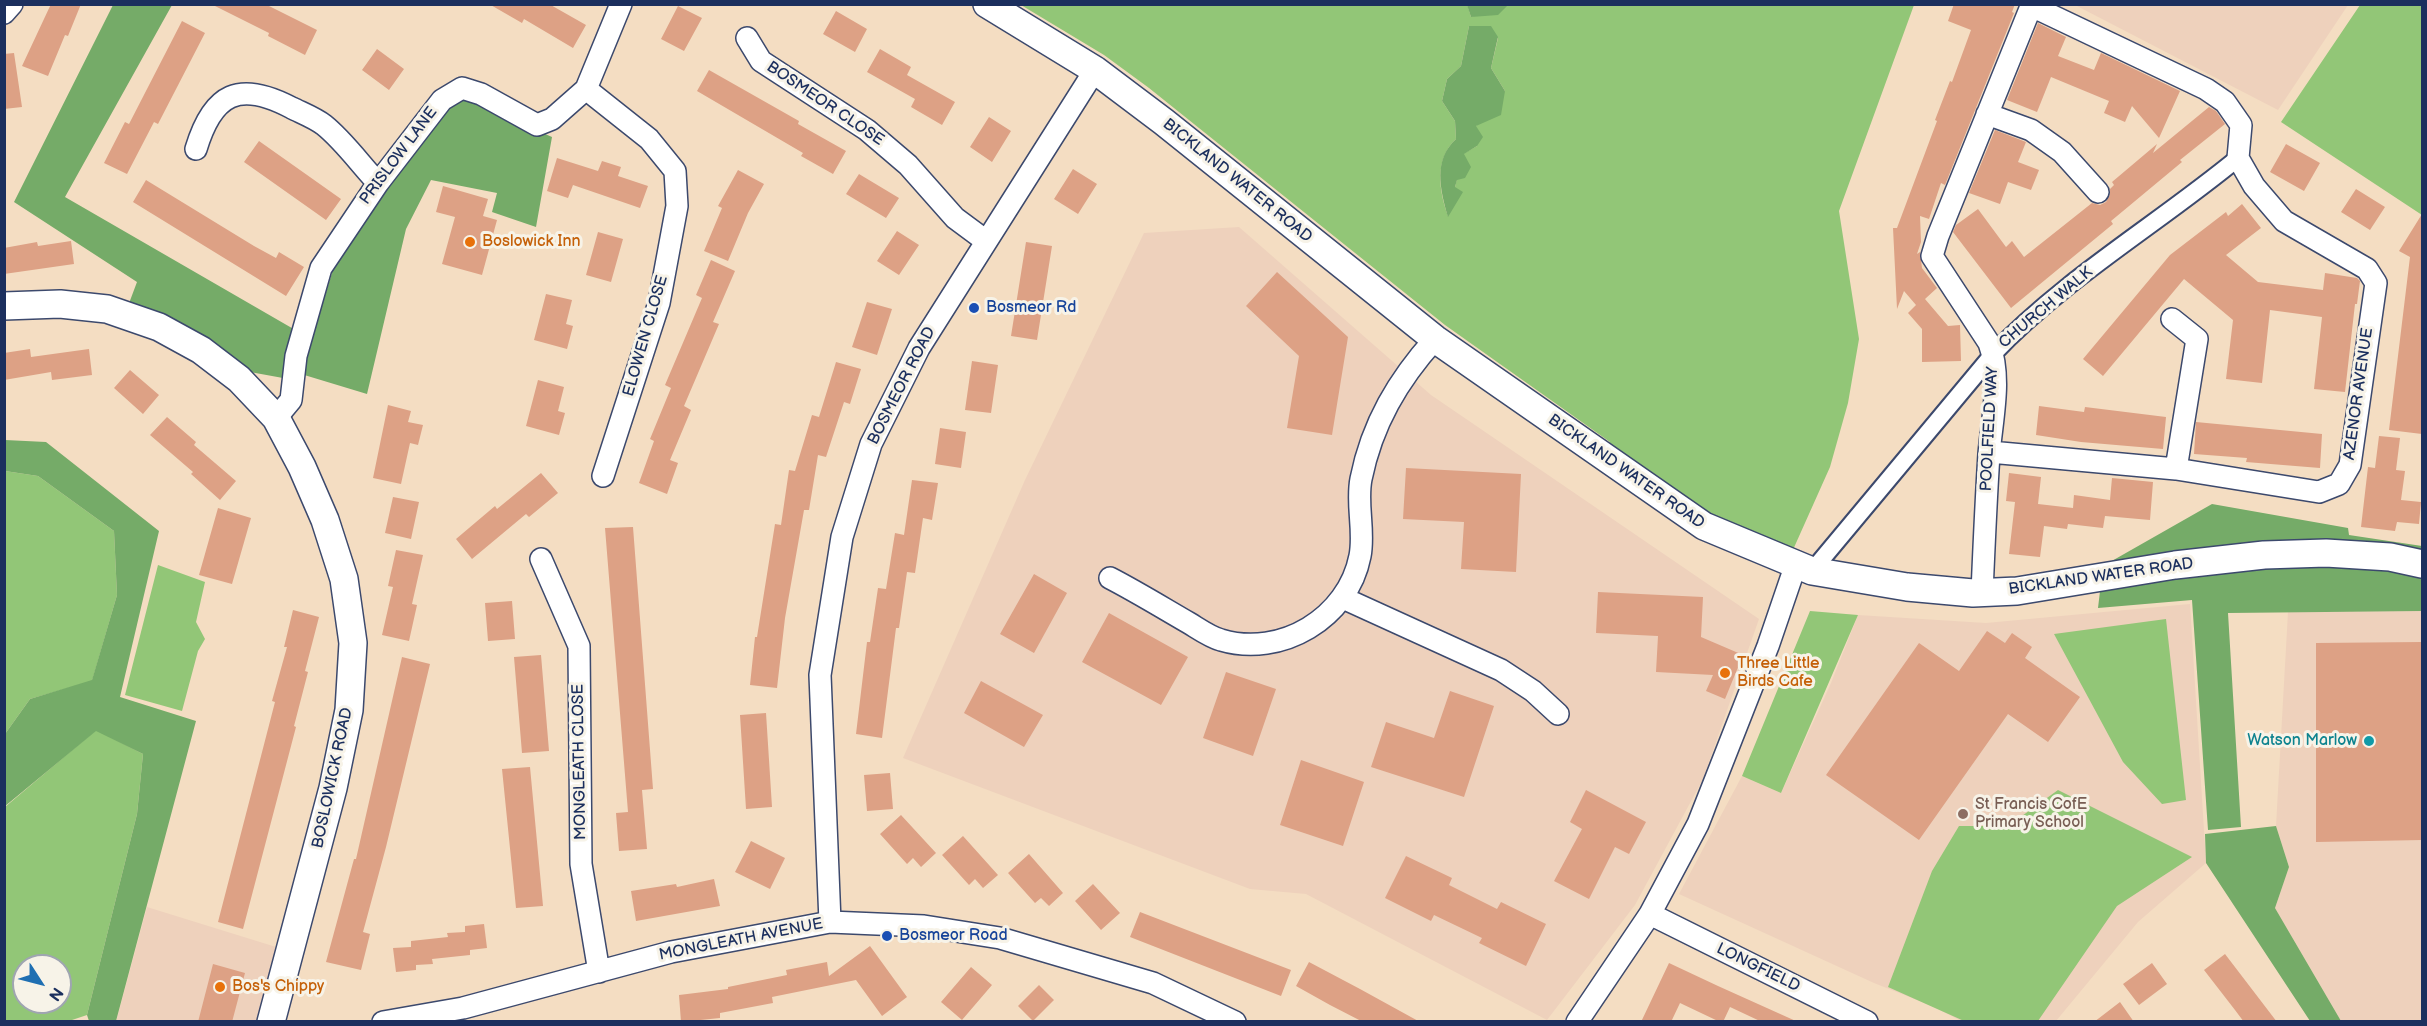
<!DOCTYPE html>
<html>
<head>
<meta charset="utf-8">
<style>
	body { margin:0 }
	#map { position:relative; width:2427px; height:1026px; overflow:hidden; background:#f4ddc2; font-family:"Balsamiq Sans",sans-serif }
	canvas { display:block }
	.frame { position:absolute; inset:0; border:6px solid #1b2f5e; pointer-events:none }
	.north { position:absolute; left:12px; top:954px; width:60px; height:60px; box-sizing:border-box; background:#f7f3e8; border:2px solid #9fa5b1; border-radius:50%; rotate:126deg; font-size:16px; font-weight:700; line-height:24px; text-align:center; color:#1b2f5e }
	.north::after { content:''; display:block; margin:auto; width:21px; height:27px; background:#1f6fb2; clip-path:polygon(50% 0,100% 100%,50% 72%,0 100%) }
</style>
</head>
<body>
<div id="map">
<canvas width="2427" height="1026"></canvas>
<div class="frame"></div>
<div class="north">N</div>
</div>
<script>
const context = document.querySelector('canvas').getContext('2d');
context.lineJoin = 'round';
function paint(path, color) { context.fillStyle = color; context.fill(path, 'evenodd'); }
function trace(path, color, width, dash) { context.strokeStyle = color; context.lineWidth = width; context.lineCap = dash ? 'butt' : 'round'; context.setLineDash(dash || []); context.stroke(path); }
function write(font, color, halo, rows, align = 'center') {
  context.font = font + ' "Balsamiq Sans",sans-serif'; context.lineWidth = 6; context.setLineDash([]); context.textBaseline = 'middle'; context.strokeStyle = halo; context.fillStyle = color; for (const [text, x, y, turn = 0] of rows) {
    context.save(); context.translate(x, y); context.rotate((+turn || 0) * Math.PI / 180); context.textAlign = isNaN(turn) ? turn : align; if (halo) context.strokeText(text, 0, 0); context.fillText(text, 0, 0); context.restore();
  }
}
paint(new Path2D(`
	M2075,5H2348L2278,110Z
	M1239,227L1431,395L1759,619L1703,779L1635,905L1547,1020L1306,894L1250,889L903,758L1025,480L1144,233Z
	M2190,604L2206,863L2138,922L2056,1021H1961L1932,1006L1874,983L1679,894L1742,776L1781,793L1831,683L1858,615L1986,623Z
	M2422,611V1021H2341L2275,908L2289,867L2276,826L2288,612Z
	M147,907L289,951L271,1021L116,1022Z`), '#eed1bc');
paint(new Path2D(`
	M1467,4L1471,17L1508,4L1914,5L1839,211L1859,339L1848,403L1830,467L1792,552L1710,517L1608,446L1610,442L1445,325L1149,88L1104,55L1021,5ZM1469,26L1498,38L1491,68L1505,91L1476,126L1477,146L1463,154L1448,216C1439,191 1434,159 1456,139L1455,121L1442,101L1447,79L1461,66Z
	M2360,5H2422V215L2281,122Z
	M5,471L38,476L114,531L117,595L92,681L30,699L5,734Z
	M158,565L205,582L196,622L205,639L198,651L182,711L125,695Z
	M1810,611L1858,615L1781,793L1742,776Z
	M2166,619L2186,800L2162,804L2123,762L2054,634Z
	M96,730L143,754L137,814L87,1015L69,1021L5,1022V807ZM24,966H60V1002H24Z
	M2058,790L2192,857L2117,906L2038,1021H1964L1888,987L1932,871L1959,826H2008Z`), '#92c677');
paint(new Path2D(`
	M113,5H172L65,197L297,331L283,378L250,372L128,306L137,282L14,202Z
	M1467,5V4L1508,5L1498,15L1471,17Z
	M1469,26H1491L1498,37L1491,68L1505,91L1501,115L1476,126L1483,137L1477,146L1464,154L1471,167L1465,178L1457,180L1455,187L1463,192L1448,217C1440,189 1433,160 1456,139L1455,121L1442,101L1447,79L1461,66Z
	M463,98L552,137L536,227L492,212L497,193L431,180L406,229L367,394L301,374L335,263L396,170L446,106Z
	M5,440L46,442L159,531L120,697L196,721L116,1021H89L87,1015L137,814L143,754L96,731L4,807L5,734L30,699L92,680L117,595L114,531L38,476L5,471Z
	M2212,504L2348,528L2349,535L2422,546V611L2228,613L2241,827L2208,830L2192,600L2098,608L2103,566Z
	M2276,826L2289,867L2275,908L2341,1021H2310L2206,863L2205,834Z`), '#75ab68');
paint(new Path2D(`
	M51,4H81L68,36L65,35L48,76L22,66Z
	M211,4H265L317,30L305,55L268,36L269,33Z
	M489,4H549L586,25L573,48L524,19L522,23Z
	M1954,4H2015L2012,12L2014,13L1945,185L1941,183L1929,219L1920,216L1921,242L1917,254L1920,252L1922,268L1937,288L1925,299L1948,326L1960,325L1961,361L1922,362V329L1908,313L1916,305L1904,291L1897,309L1893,228H1897L1937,121L1935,120L1950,81L1952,82L1971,30L1948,21Z
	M678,6L702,18L684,51L661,39Z
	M836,11L867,29L855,52L823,34Z
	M182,21L205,33L158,124L154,122L127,174L104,163L125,122L129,124Z
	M2038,23L2066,37L2058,56L2094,70L2101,53L2180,91L2159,138L2132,106L2125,122L2104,113L2109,101L2051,77L2037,112L2007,100Z
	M377,49L404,69L389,90L362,70Z
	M880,49L911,67L907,75L955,102L942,125L911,107L915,99L867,72Z
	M14,53L22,107L4,109V54Z
	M709,70L799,121L798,124L846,151L833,174L801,156L803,153L697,91Z
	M2209,107L2216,111L2225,124L2180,160L2182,162L2111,221L2113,224L2011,308L1953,232L1956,225L1978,209L2006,247L2012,241L2024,257L2092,203L2100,205L2106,202L2110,195V189L2114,185L2112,182L2157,144L2153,153Z
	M989,117L1011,131L992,162L970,147Z
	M1995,130L2026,142L2018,162L2039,170L2031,190L2008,182L2000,204L1969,193Z
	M259,141L341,199L326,220L244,162Z
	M2286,144L2320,163L2304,191L2270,172Z
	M557,158L598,171L602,161L621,167L618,176L648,186L640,208L573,185L568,198L547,191Z
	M1073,169L1097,184L1078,214L1054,199Z
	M738,170L764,184L748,213L728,261L704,251L722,208L718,206Z
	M859,174L899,198L886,218L846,194Z
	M146,180L254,246L276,258L279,252L304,267L286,296L133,202Z
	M443,186L488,199L483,216L497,220L482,275L442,264L455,217L436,212Z
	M2356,189L2385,207L2370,230L2341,212Z
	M2242,204L2261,228L2226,255L2258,282L2323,290L2325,273L2357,278L2360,281L2357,304H2355L2345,392L2314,389L2322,317L2270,310L2262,383L2226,379L2233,320L2184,279L2103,376L2083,359L2170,255L2226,212L2228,216Z
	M2422,214V434L2389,430L2410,257L2399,251Z
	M897,231L919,245L899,275L877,261Z
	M598,232L623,239L611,282L586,275Z
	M71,241L74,264L4,274V248L37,242L38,246Z
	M1026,242L1052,246L1037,340L1011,336Z
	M711,260L735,271L713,322L719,324L684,406L691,410L670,460L678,463L667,494L639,483L654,441L650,439L671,388L665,385L702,298L696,295Z
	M1277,272L1348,337L1332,435L1287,428L1299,356L1246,306Z
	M546,294L572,300L566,324L573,326L567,349L534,340Z
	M867,302L892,309L877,355L852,347Z
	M30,349L31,357L89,349L92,375L52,380L51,372L4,380V353Z
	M972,361L998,365L991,413L965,410Z
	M836,362L861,369L850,404L844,402L826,457L818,455L809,510H804L785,618L777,688L750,685L755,637H757L775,524L781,525L789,470L795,471L812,415L819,417Z
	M130,370L159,395L143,414L114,388Z
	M538,380L564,387L558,411L565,413L559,435L526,426Z
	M388,405L411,411L408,422L423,425L418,445L410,443L401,484L373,478Z
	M2039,406L2084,412L2085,407L2166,417L2163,449L2081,442L2036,435Z
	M167,417L196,442L194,445L236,481L220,500L191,474L193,472L150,435Z
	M2196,422L2322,434L2320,468L2246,462L2247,458L2194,454Z
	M940,428L966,432L961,468L935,464Z
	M2379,436L2400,438L2396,470L2405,471L2401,500L2421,502L2419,524L2397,522L2395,531L2361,527L2368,467L2375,468Z
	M1406,468L1521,474L1516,572L1461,569L1464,522L1403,519Z
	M541,473L558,493L529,517L526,514L472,559L456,539L495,506L497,509Z
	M2009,473L2041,477L2038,504L2073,508L2074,495L2110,500L2112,478L2153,482L2150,520L2105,516L2103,528L2068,524L2067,529L2044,526L2040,557L2009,554L2015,502L2006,501Z
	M912,480L938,483L932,520L923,518L915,573L907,572L899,628H896L882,738L856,734L867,642H870L878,588L886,589L895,533L904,535Z
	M393,497L419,502L411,539L385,533Z
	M218,508L251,518L232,584L199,575Z
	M633,527L653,789L642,790L647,849L619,851L616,813L628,812L605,528Z
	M396,550L423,555L412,604L417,605L409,641L382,635L393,587L388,586Z
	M1034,574L1067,593L1034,653L1000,634Z
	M1598,592L1703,597L1701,637L1743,655L1725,699L1706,691L1713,675L1656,672L1658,636L1596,633Z
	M512,601L515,639L488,641L485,603Z
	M293,610L319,617L305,671L308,672L294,726L296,727L243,929L218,922L275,702L272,701L287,647H284Z
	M1109,613L1188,657L1161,705L1082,662Z
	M1987,631L2005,643L2012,633L2032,647L2025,658L2080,697L2048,742L2008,714L1919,840L1826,775L1919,643L1959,671Z
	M2422,642V840L2316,842V643Z
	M541,655L549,751L522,753L514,657Z
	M402,657L430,664L386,847L363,932L370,934L361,970L326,962L354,859H356Z
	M1226,672L1276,689L1253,756L1203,738Z
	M981,681L1043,715L1024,747L964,713Z
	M1450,691L1494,706L1464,797L1371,767L1386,722L1434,738Z
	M766,713L772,807L746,809L740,715Z
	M1301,760L1364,782L1343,846L1280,825Z
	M530,767L543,906L516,908L502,769Z
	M890,773L893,809L867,811L864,775Z
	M1586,790L1646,822L1629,854L1615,847L1589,899L1554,881L1582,829L1570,822Z
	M901,815L936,853L921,867L913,858L907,864L880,834Z
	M963,836L998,875L983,888L975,879L969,885L942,855Z
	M751,841L785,858L770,889L735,872Z
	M1029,854L1063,893L1049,906L1041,898L1035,903L1008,873Z
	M1406,856L1452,878L1449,885L1497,909L1501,902L1546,924L1526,966L1479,943L1482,938L1434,915L1431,921L1385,898Z
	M714,879L720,906L636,921L631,891L676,884L677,887Z
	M1093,884L1120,913L1101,930L1075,901Z
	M1140,912L1291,970L1281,996L1130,937Z
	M484,924L487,948L470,950V955L432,959L433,964L416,965V970L396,972L393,948L411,947V941L448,937L447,933L465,932V926Z
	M870,946L907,997L882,1016L856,980L772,997L773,1003L720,1013V1018L681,1022L679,995L728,989V987L787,975L786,970L827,962L829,976Z
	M2225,954L2277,1022H2244L2235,1010L2204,970Z
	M1309,962L1360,989L1420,1022H1363L1330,1005L1296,986Z
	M1669,963L1718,986L1798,1022H1762L1730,1007L1723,1022H1720L1680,1003L1671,1022H1641Z
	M2152,963L2167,984L2139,1005L2123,984Z
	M213,964L245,973L232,1022H198Z
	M971,967L992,985L962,1020L941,1002Z
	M1039,985L1054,1000L1033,1021L1018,1006Z
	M2120,1002L2134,1022H2094Z`), '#dda185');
const pedestrian = new Path2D(`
	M1812,571L1993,354C2065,278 2158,224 2238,158`);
const minor = new Path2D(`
	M4,13L12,4
	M747,38L761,61L867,130L908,165L955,218L986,241
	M586,89L649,139L675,171L677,206L659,303L603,476
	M1987,114L2031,130L2062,152L2098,192
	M196,149C213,93 239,80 292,108C302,113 315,118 324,125C344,141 360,164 378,183
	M2172,319L2197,339L2176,469
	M276,418L291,400L296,356L321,268L378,183L442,100L462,88L481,94L537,125L552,119L586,89L621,4
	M541,559L579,646L581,864L599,972
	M1110,578C1137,592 1163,608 1189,623C1199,629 1210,637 1221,640C1281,658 1348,618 1360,556C1365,531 1356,504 1361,479C1372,424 1398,380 1435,339
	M1982,593C1984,546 1986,500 1989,454C1992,418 2002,378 1989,343L1932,256L1938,236L2030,9L2040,10L2206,89L2225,102L2241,125L2238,158L2254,186L2284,221L2367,269L2376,283L2350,465L2339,484L2319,492L2176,469L1990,452
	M1343,598L1501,670L1533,691L1558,714
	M1650,914L1867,1022
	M830,922L820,675L842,537L871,444L919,348L1095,70
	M383,1022L463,1008L671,952L830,922L924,926L1000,938L1153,983L1235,1022
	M1577,1022L1650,914L1698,824L1768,646L1796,564`);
const tertiary = new Path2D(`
	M987,4L1095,70L1164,122L1435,339L1704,526L1812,571L1907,587L1973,593L2017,591L2175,565L2264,555L2326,553L2390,557L2422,564
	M4,306L60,304L107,309L159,327L201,350L239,379L276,418L302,467L325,520L344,579L353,643L349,710L333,788L271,1022`);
trace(pedestrian, '#3c496d', 20);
trace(minor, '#3c496d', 24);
trace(tertiary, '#3c496d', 30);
trace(pedestrian, '#fff', 16);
trace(minor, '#fff', 21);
trace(tertiary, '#fff', 27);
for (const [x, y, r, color] of [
	[470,242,6,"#e8710a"],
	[974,308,6,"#1a4fb4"],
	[1725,673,6,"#e8710a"],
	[2369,741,6,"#0f9aa8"],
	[1963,814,6,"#8d6e63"],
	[887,936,6,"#1a4fb4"],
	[220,987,6,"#e8710a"]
]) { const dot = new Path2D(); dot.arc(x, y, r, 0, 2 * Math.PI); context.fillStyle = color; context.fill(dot); trace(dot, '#f7f3e8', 2); }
write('16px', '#1b2f5e', '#f7f3e8', [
	["BOSMEOR CLOSE",825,104,34],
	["PRISLOW LANE",399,156,-53],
	["BICKLAND WATER ROAD",1237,181,39],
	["CHURCH WALK",2046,308,-40],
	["ELOWEN CLOSE",646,336,-74],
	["BOSMEOR ROAD",902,386,-63],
	["AZENOR AVENUE",2359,394,-82],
	["POOLFIELD WAY",1990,429,-87],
	["BICKLAND WATER ROAD",1626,472,35],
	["BICKLAND WATER ROAD",2101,577,-8],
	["MONGLEATH CLOSE",580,762,-91],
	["BOSLOWICK ROAD",333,778,-78],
	["MONGLEATH AVENUE",741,940,-11],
	["LONGFIELD",1758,968,26]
]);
write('16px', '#c56008', '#f7f3e8', [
	["Boslowick Inn",482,242],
	["Three Little",1737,664],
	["Birds Cafe",1737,682],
	["Bos's Chippy",232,987]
], 'left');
write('16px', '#164399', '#f7f3e8', [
	["Bosmeor Rd",986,308],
	["Bosmeor Road",899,936]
], 'left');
write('16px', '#0d838f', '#f7f3e8', [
	["Watson Marlow",2357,741]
], 'right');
write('16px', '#785e54', '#f7f3e8', [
	["St Francis CofE",1975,805],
	["Primary School",1975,823]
], 'left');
</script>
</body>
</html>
